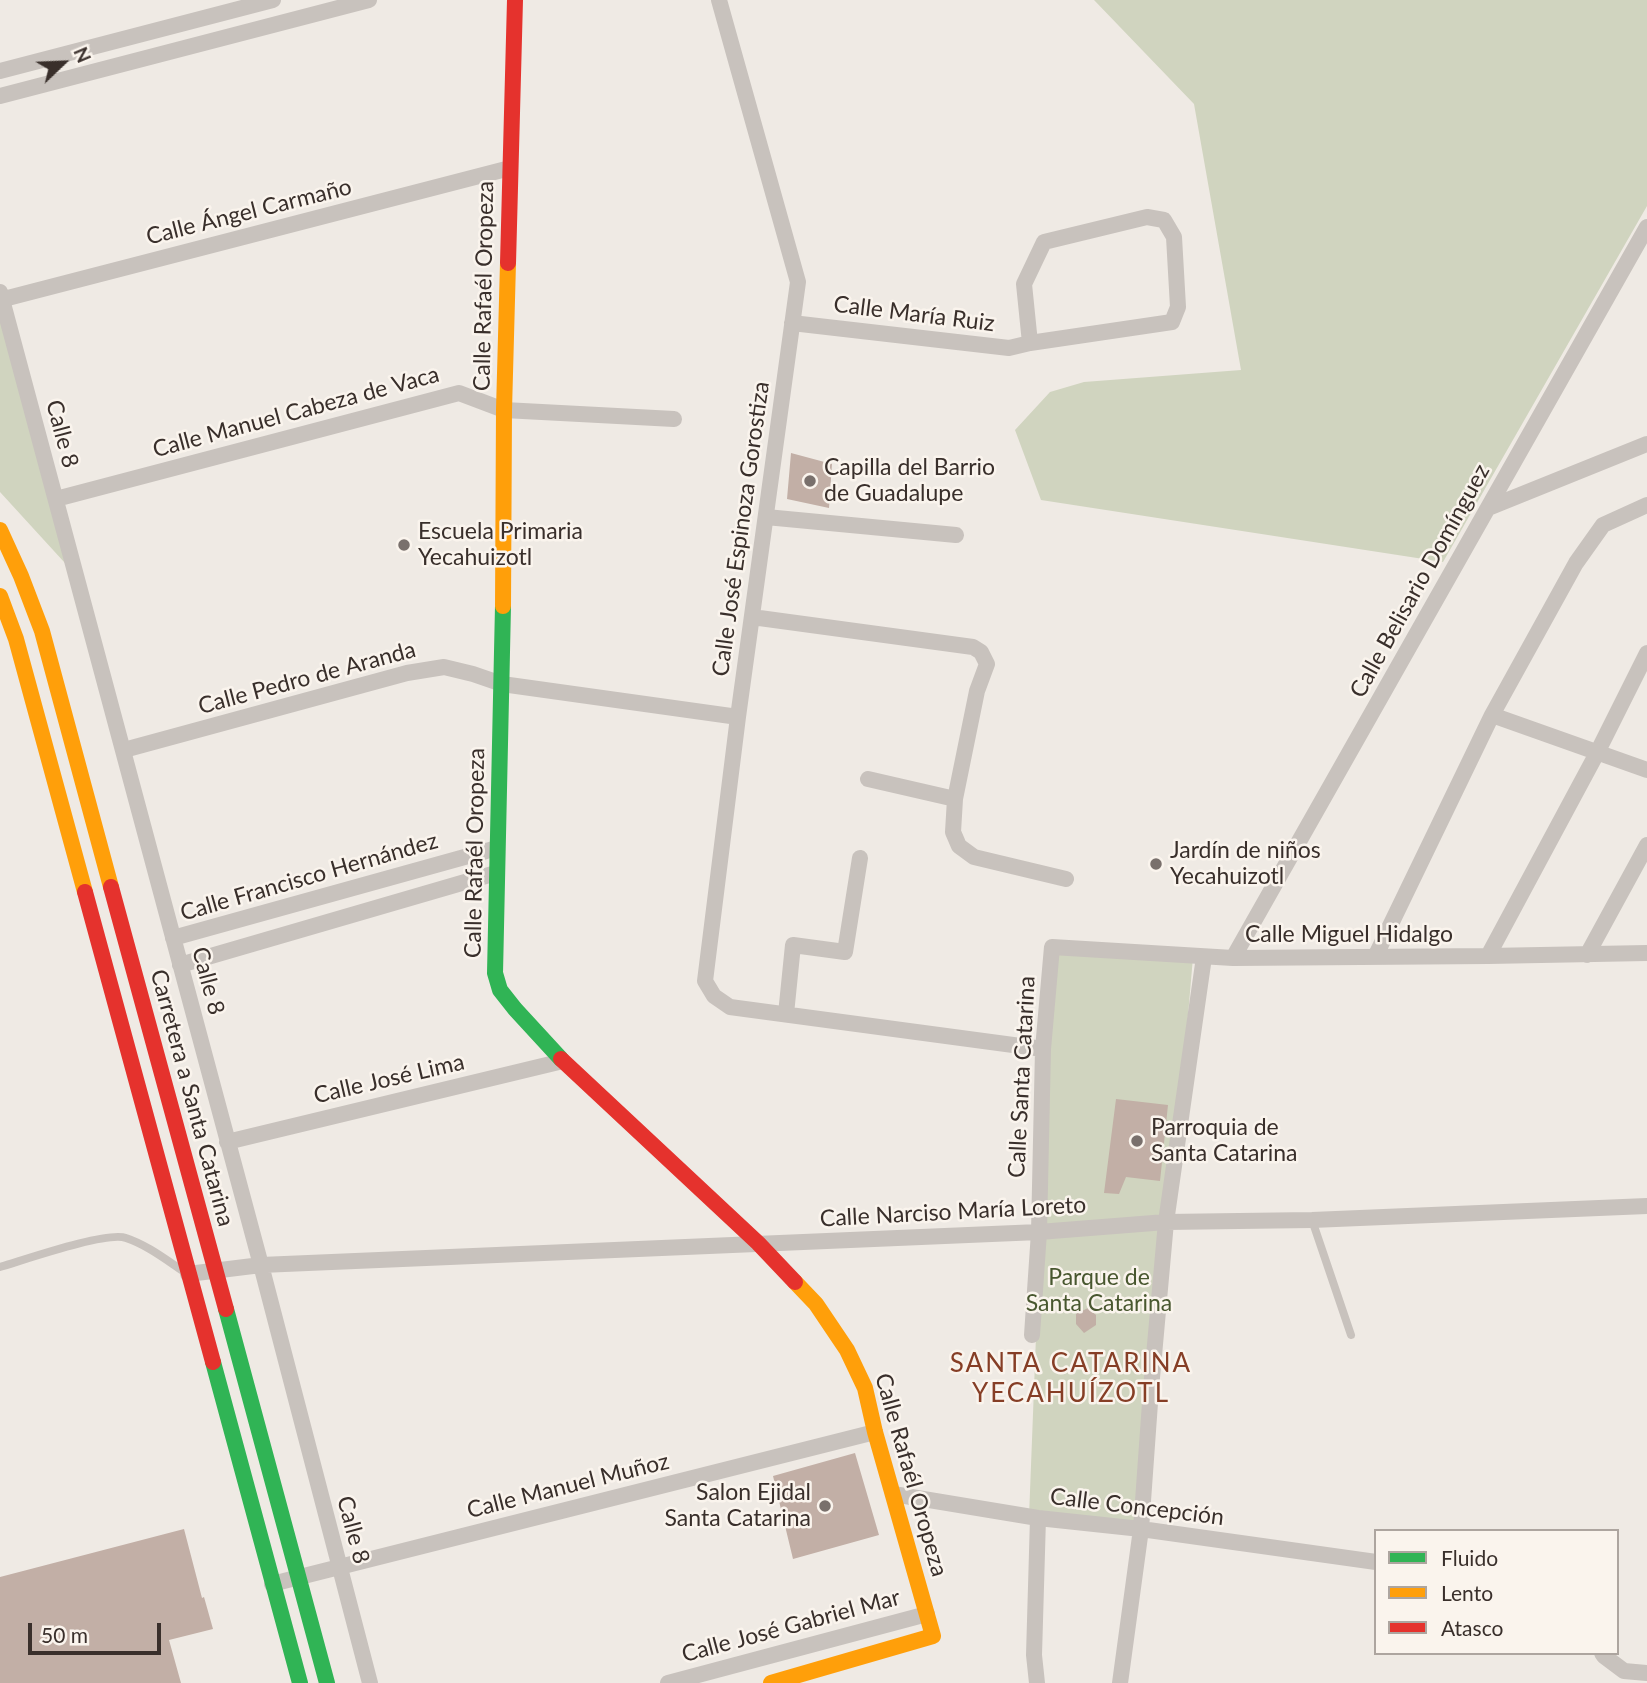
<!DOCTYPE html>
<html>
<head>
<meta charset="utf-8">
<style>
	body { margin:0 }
	#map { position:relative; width:1647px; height:1683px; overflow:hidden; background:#efeae4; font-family:Lato,sans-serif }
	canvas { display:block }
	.legend { position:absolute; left:1374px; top:1529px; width:245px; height:126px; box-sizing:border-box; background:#faf4ed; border:2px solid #ada59f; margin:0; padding:9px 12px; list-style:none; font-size:21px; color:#392f2b }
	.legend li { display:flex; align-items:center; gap:14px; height:35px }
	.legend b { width:35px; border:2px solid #ada59f }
	.north { position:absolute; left:28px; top:28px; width:70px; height:70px; -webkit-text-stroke:5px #faf4ed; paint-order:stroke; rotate:67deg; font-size:19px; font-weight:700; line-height:28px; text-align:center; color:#392f2b }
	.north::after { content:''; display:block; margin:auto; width:24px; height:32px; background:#392f2b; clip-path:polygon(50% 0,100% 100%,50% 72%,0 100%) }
	.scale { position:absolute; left:28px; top:1623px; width:133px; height:32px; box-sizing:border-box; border:4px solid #392f2b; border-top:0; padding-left:9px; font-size:21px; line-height:24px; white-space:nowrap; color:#392f2b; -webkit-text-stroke:5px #faf4ed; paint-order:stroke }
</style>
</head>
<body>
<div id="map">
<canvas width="1647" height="1683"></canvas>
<ul class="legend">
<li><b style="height:9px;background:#30b455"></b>Fluido</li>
<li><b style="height:9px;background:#ff9f0a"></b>Lento</li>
<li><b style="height:9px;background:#e5322d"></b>Atasco</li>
</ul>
<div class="north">N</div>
<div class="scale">50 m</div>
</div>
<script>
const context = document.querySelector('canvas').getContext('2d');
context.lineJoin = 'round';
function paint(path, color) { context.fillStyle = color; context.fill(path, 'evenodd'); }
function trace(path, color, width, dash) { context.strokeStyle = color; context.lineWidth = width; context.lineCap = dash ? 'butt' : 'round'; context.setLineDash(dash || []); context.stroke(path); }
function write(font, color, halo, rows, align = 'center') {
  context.font = font + ' Lato,sans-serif'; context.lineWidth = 5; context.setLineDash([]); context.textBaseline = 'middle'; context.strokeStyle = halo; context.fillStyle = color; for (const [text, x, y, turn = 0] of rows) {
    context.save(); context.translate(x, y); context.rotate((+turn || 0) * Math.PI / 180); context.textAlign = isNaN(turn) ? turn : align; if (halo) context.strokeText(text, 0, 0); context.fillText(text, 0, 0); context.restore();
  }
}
paint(new Path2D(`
	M1094,0H1647V206L1443,562L1041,500L1015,430L1050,392L1084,382L1241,370L1194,104Z
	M0,305L75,574L0,492Z
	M1052,947L1193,957L1170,1225L1043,1230Z
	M1167,1227L1134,1533L1029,1517L1040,1233Z`), '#d0d4bf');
paint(new Path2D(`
	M791,453L832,464L829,508L787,499Z
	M1116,1099L1168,1105L1160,1181L1126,1177L1119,1194L1104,1193Z
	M1088,1308L1096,1315V1325L1084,1333L1076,1324V1314Z
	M855,1453L879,1535L793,1559L773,1476Z
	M184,1529L202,1598L204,1597L213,1629L169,1640L181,1683H0V1577Z`), '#c2afa6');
trace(new Path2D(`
	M1312,1220L1351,1335
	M0,1267C24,1260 107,1231 126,1238C147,1245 165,1259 183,1271`), '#c8c2bd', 8);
trace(new Path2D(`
	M719,0L798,282L738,717L705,981L714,996L730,1007L1043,1049
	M0,71L273,0
	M0,96L369,0
	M0,292L261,1265L370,1683
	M0,300L510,168
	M792,323L1009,348L1030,343L1172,322L1178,307L1174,237L1164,220L1147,217L1044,242L1024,284L1030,343
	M56,499L459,393L504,410L674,419
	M1488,508L1647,444
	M766,517L956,535
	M752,617L973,647L981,652L987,664L977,691L955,799L868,779
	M1492,715L1647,770
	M124,750L407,673L444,667L473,674L502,684L738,717
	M955,799L953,832L959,846L974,857L1066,879
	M173,938L497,848
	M1587,955L1647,845
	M1488,956L1597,753L1647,653
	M1375,957L1492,715L1576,563L1603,525L1647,505
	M1233,958L1647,227
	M180,965L496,873
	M786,1014L793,945L845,952L860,858
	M227,1142L563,1061
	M188,1274L261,1265L1039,1232L1166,1222L1312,1220L1647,1206
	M1032,1335L1039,1232L1043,1049L1052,947L1233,958L1488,956L1647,953
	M893,1494L1038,1518L1141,1529L1376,1562
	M272,1584L875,1432
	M1602,1653L1604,1656L1624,1671L1647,1673
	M668,1683L927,1614
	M1037,1683L1034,1655L1038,1518
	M1120,1683L1141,1529L1151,1389L1166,1222L1204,957`), '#c8c2bd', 16);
trace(new Path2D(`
	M503,606L495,973L500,990L515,1009L561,1059
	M226,1309L327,1683
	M213,1362L300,1683`), '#30b455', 16);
trace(new Path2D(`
	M0,530L21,576L42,631L111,887
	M0,596L16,639L85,892
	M503,606L504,410L508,263
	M771,1683L933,1636L875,1432L865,1388L847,1350L816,1304L795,1282`), '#ff9f0a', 16);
trace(new Path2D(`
	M508,263L515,0
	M111,887L226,1309
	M85,892L213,1362
	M561,1059L758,1243L795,1282`), '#e5322d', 16);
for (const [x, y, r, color] of [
	[810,481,7,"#79706c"],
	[404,545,7,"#79706c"],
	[1156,864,7,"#79706c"],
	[1137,1141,7,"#79706c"],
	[825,1506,7,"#79706c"]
]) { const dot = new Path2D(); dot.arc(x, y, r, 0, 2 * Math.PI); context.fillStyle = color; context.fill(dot); trace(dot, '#faf4ed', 2.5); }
write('23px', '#392f2b', '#faf4ed', [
	["Calle Ángel Carmaño",249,212,-14],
	["Calle Rafaél Oropeza",484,286,-89],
	["Calle María Ruiz",914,314,7],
	["Calle Manuel Cabeza de Vaca",296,412,-15],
	["Calle 8",62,434,75],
	["Calle José Espinoza Gorostiza",741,529,-82],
	["Calle Belisario Domínguez",1420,581,-61],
	["Calle Pedro de Aranda",307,678,-15],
	["Calle Rafaél Oropeza",475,853,-89],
	["Calle Francisco Hernández",309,877,-16],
	["Calle Miguel Hidalgo",1349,935],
	["Calle 8",208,981,75],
	["Calle Santa Catarina",1022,1077,-87],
	["Calle José Lima",389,1079,-13],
	["Carretera a Santa Catarina",192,1098,75],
	["Calle Narciso María Loreto",953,1212,-3],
	["Calle Rafaél Oropeza",911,1475,74],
	["Calle Manuel Muñoz",568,1486,-14],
	["Calle Concepción",1137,1507,7],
	["Calle 8",353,1530,75],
	["Calle José Gabriel Mar",791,1626,-15]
]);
write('23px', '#392f2b', '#faf4ed', [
	["Capilla del Barrio",824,468],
	["de Guadalupe",824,494],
	["Escuela Primaria",418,532],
	["Yecahuizotl",418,558],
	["Jardín de niños",1170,851],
	["Yecahuizotl",1170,877],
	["Parroquia de",1151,1128],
	["Santa Catarina",1151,1154],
	["Salon Ejidal",811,1493,"right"],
	["Santa Catarina",811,1519,"right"]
], 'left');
write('23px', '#48572f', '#faf4ed', [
	["Parque de",1099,1278],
	["Santa Catarina",1099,1304]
]);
context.letterSpacing = '2px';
write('26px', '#863e26', '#faf4ed', [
	["SANTA CATARINA",1071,1364],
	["YECAHUÍZOTL",1071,1394]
]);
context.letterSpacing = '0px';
</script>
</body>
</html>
